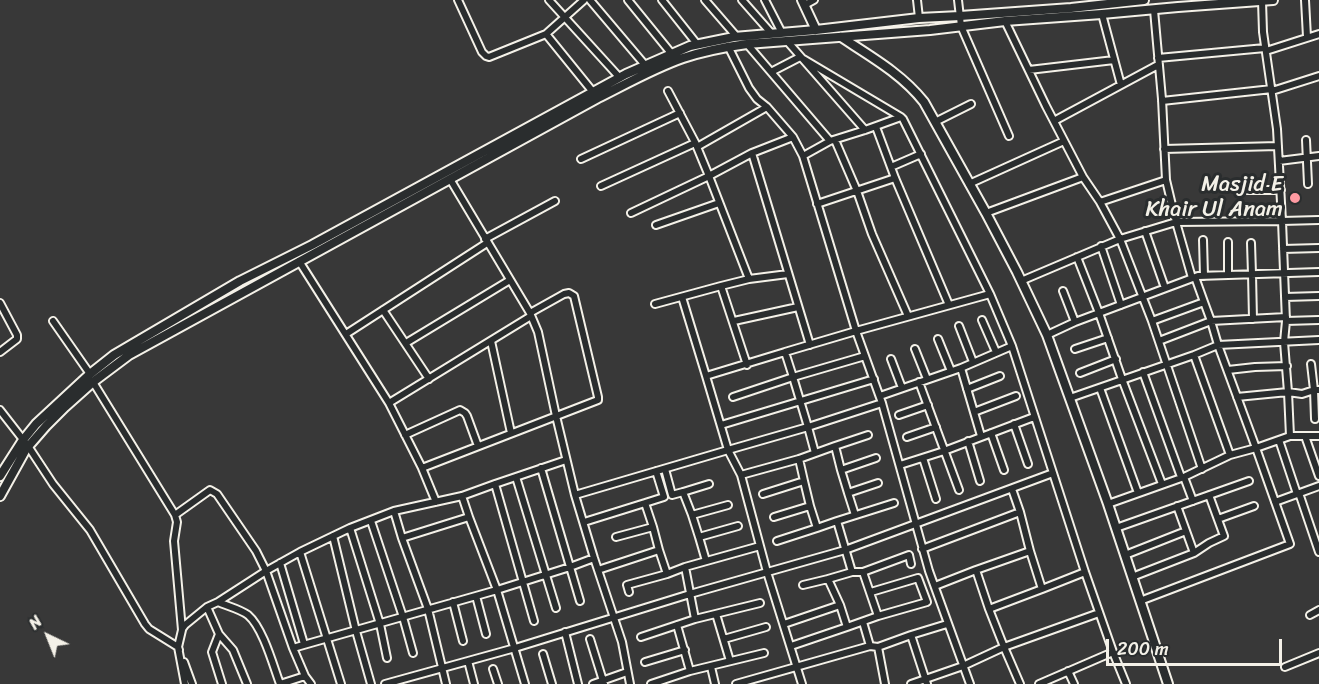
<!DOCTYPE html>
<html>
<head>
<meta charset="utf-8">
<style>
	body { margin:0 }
	#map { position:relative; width:1319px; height:684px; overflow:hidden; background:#383838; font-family:Sriracha,sans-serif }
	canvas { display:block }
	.north { position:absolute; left:18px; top:606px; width:60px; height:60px; -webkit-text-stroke:4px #2a2d2e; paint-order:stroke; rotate:317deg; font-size:16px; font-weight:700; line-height:24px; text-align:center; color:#f4f1e8 }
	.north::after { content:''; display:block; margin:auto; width:21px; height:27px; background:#f4f1e8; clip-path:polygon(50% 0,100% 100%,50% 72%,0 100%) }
	.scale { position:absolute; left:1106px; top:639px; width:176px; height:27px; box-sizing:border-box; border:3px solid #f4f1e8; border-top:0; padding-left:8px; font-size:18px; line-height:21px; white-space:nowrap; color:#f4f1e8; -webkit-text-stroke:4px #2a2d2e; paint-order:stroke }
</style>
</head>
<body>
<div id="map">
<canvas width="1319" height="684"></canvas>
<div class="north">N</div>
<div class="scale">200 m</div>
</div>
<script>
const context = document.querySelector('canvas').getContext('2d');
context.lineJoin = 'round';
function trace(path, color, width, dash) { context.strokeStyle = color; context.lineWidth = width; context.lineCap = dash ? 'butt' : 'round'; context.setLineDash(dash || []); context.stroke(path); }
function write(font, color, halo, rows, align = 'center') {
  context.font = font + ' Sriracha,sans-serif'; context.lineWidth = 6; context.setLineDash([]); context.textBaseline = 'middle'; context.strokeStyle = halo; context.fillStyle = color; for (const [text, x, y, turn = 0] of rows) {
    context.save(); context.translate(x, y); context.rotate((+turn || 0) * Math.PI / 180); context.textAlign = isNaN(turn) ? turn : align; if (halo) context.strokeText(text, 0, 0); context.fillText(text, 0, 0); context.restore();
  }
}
const minor = new Path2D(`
	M458,0L482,52L486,56L489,57L546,34L584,0
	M549,0L620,78
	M590,0L645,65
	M628,0L671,53
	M662,0L697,44
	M705,0L737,37
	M742,0L772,34
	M765,0L782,33
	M917,0L919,18
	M958,0L961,26L1009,136
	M1305,0L1307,37
	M1262,1L1263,32L1277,129L1282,221L1319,220
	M805,5L814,0
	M1154,10L1162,99L1166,180L1176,222L1282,221L1286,321L1284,342L1288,392L1237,397
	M1102,14L1121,85
	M546,34L593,92
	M787,41L865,130
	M747,44L830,141
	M1266,51L1319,34
	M1158,58L1265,48
	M1029,70L1114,60
	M771,72L800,57L901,117
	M668,91L697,146
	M1272,91L1319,76
	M1162,101L1272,89
	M1054,121L1158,65
	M935,122L971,104
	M876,127L895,178L949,305
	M835,140L857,191L872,234L908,316
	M1306,140L1308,184
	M1164,149L1278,146
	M752,153L810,345
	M803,156L856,331L882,403
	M581,159L680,113
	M1279,161L1319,156
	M891,167L921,154
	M450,179L530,313L538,332L556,416L575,495L594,558L622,642L630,684
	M969,184L1064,141
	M601,186L695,143
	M1240,190H1281
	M1100,202L1166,180
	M817,204L895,178
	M631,213L709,176L697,147L767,107
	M986,213L1083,177L1046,106L1005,21
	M656,225L719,203
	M1145,231L1165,288
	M485,239L555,201
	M1203,240L1204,276
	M1228,242V275
	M1251,243L1252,274
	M1101,246L1121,305
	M1283,249L1319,248
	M1077,257L1099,313L1122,379L1162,484
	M299,261L389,403L422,468L436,502
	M788,274L749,279L709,176L752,153L793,137
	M1252,274L1253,319
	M1192,278L1176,222L1120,239L1152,321L1202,469
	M1021,281L1120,239L1100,202L1083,177
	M1063,291L1075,322
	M682,297L706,376
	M1285,297L1319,296
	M1204,302L1211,321L1218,345L1256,448L1290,436H1319
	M0,303L17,335V339L0,352
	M655,304L721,286
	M383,310L429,379
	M982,320L996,352
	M53,321L90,374
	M734,321L798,307
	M1152,321L1204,302L1195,277
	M1286,321L1319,320
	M959,326L973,362
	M346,334L487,243
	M1047,335L1075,322L1198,276L1319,272
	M938,339L951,371
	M491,341L511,433
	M1159,341L1211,321L1286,317
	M406,343L510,280
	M915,349L927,379
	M1075,349L1108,338
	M785,352L856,331L990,294
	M1194,355L1230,455
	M891,359L902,388
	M1311,364L1314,390L1315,419
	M747,365L721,286L749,279
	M961,368L981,436
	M1228,370L1255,367L1287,366
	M1143,372L1181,477
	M1080,373L1116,359
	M93,382L175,515
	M919,382L959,490
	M1100,388L1138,493
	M967,389L1000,376
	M880,396L961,368L1012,346
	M1070,398L1194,355L1218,345L1319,340
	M389,403L531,316
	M0,410L28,446L53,484L90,530L145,624L149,629L178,647L179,650
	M974,412L1016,396
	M899,415L928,405
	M1014,424L1028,464
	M721,425L874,379
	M991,433L1004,470
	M405,435L460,410L465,413L467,416L478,446
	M1290,436L1288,392L1302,394L1314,390H1319
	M1305,436L1319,476
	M907,437L936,427
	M1279,440L1297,494
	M968,441L980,481
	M815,453L808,427L882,403L929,571L970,684
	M923,458L936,499
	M900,465L944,451L1034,417
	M422,468L598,400V397L574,296L569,293L564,294L530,313
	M541,468L580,601
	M665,469L672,495L683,492
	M841,470L835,446L868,435
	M1053,473L1085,572L1113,652
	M741,475L799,459L835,446
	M516,477L556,608
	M1184,477L1193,501
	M495,484L534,621
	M848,493L841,470L876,458
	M1299,493L1319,552
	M763,494L804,481L799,459
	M575,495L728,450L706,376L785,352L793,377L733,397
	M462,496L469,517
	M1275,502L1319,486
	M645,503L664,497L656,471
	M1108,504L1184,477L1230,455L1256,448L1290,544L1140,601
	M1177,506L1194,553
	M394,511L402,538
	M1020,512L1030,551
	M692,515L683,492L709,484
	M855,515L848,493L878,483
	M774,517L810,506L804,481
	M1218,519L1254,506
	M371,521L403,617L413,653
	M837,521L894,503
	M584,522L645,503L653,527L616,537
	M350,528L380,624L387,658
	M817,528L837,521L852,572
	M1116,528L1249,481
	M333,536L356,631L371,684
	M699,537L692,515L728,505
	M777,541L817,528L810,506
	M760,546L741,475L728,450L808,427L793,377L865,356
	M922,549L1020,512L1012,489
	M300,552L341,684
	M1125,555L1186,531
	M706,561L699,537L738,526
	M280,563L304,644
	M685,567L760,546L767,572L802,684
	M598,570L659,550L653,527
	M976,570L989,609L1042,589
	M852,572H863L878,616L847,627L840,605L828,579Z
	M863,572L909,555L911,564
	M667,574L685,567L695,619
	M1132,577L1194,553L1209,543L1224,536L1209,495
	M803,585L828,579
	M935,586L976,570L1030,551L1042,589L1085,572
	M629,592L627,585L667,574L659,550
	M871,592L918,578L927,602L878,616
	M476,596L486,634
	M218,602C227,606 240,609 248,615C263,628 273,665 280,684L305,676
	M453,602L463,641
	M207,607L219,634L233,650L247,684
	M989,609L1004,647L1099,613
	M716,614L730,661
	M1310,615L1319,610
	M784,624L840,605
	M677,625L690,671
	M182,629L185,625L207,607L218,602L266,571L300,552L350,528L394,511L462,496L495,484L566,460
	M565,632L578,684
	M219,634L212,652L222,684
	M911,635L927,684
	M641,637L695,619L760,603
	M590,639L604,684
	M724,639L766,627
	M791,646L847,627
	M870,646L878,647L911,635L947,624
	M878,647L885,684
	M293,648L497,590L570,567L594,558
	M543,654L552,684
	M468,661L474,684
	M184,662L192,684
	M645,662L685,650
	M711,667L715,684
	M1285,667L1319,653
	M493,669L498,684
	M1068,671L1074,684
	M185,684L178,647L182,630L174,541L177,522L175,515L210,490L217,494L256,551L266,571L293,648L305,676L311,684
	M385,684L515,648L690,594L845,550L1053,473L1012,346L990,294L903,119L901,117L865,130L830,141L803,156L793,137L767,107L757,99L749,88L728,46
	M446,684L428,609L402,538L469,517L497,590L525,684
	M593,684L627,672
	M651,684L690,671L764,653
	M736,684L870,646L863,622
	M911,684L963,666L1004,647L1020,684
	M1039,684L1113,652L1126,684`);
const tertiary = new Path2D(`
	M802,0L816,30
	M841,37C870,56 902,74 924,102L986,213L1017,272L1047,335L1108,504L1168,684
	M0,476L23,440L36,424L90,374L114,355L240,281L312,245L626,74L690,46L734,37L816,30L919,18L960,16L1071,8L1144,0
	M0,496L26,449L46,426L65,407L93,382L129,355L598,98C626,84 654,68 683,58C704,51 725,47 747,44L930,30L1005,21L1102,14L1178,7L1273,0`);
trace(minor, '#f4f1e8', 10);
trace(tertiary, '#f4f1e8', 12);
trace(minor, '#2a2d2e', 6);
trace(tertiary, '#2a2d2e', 8);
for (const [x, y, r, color] of [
	[1295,198,6,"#ff9aa2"]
]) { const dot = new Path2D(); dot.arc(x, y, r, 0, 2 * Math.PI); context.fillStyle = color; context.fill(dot); trace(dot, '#2a2d2e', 2); }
write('22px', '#f4f1e8', '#2a2d2e', [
	["Masjid E",1283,185],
	["Khair Ul Anam",1283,210]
], 'right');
</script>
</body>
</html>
